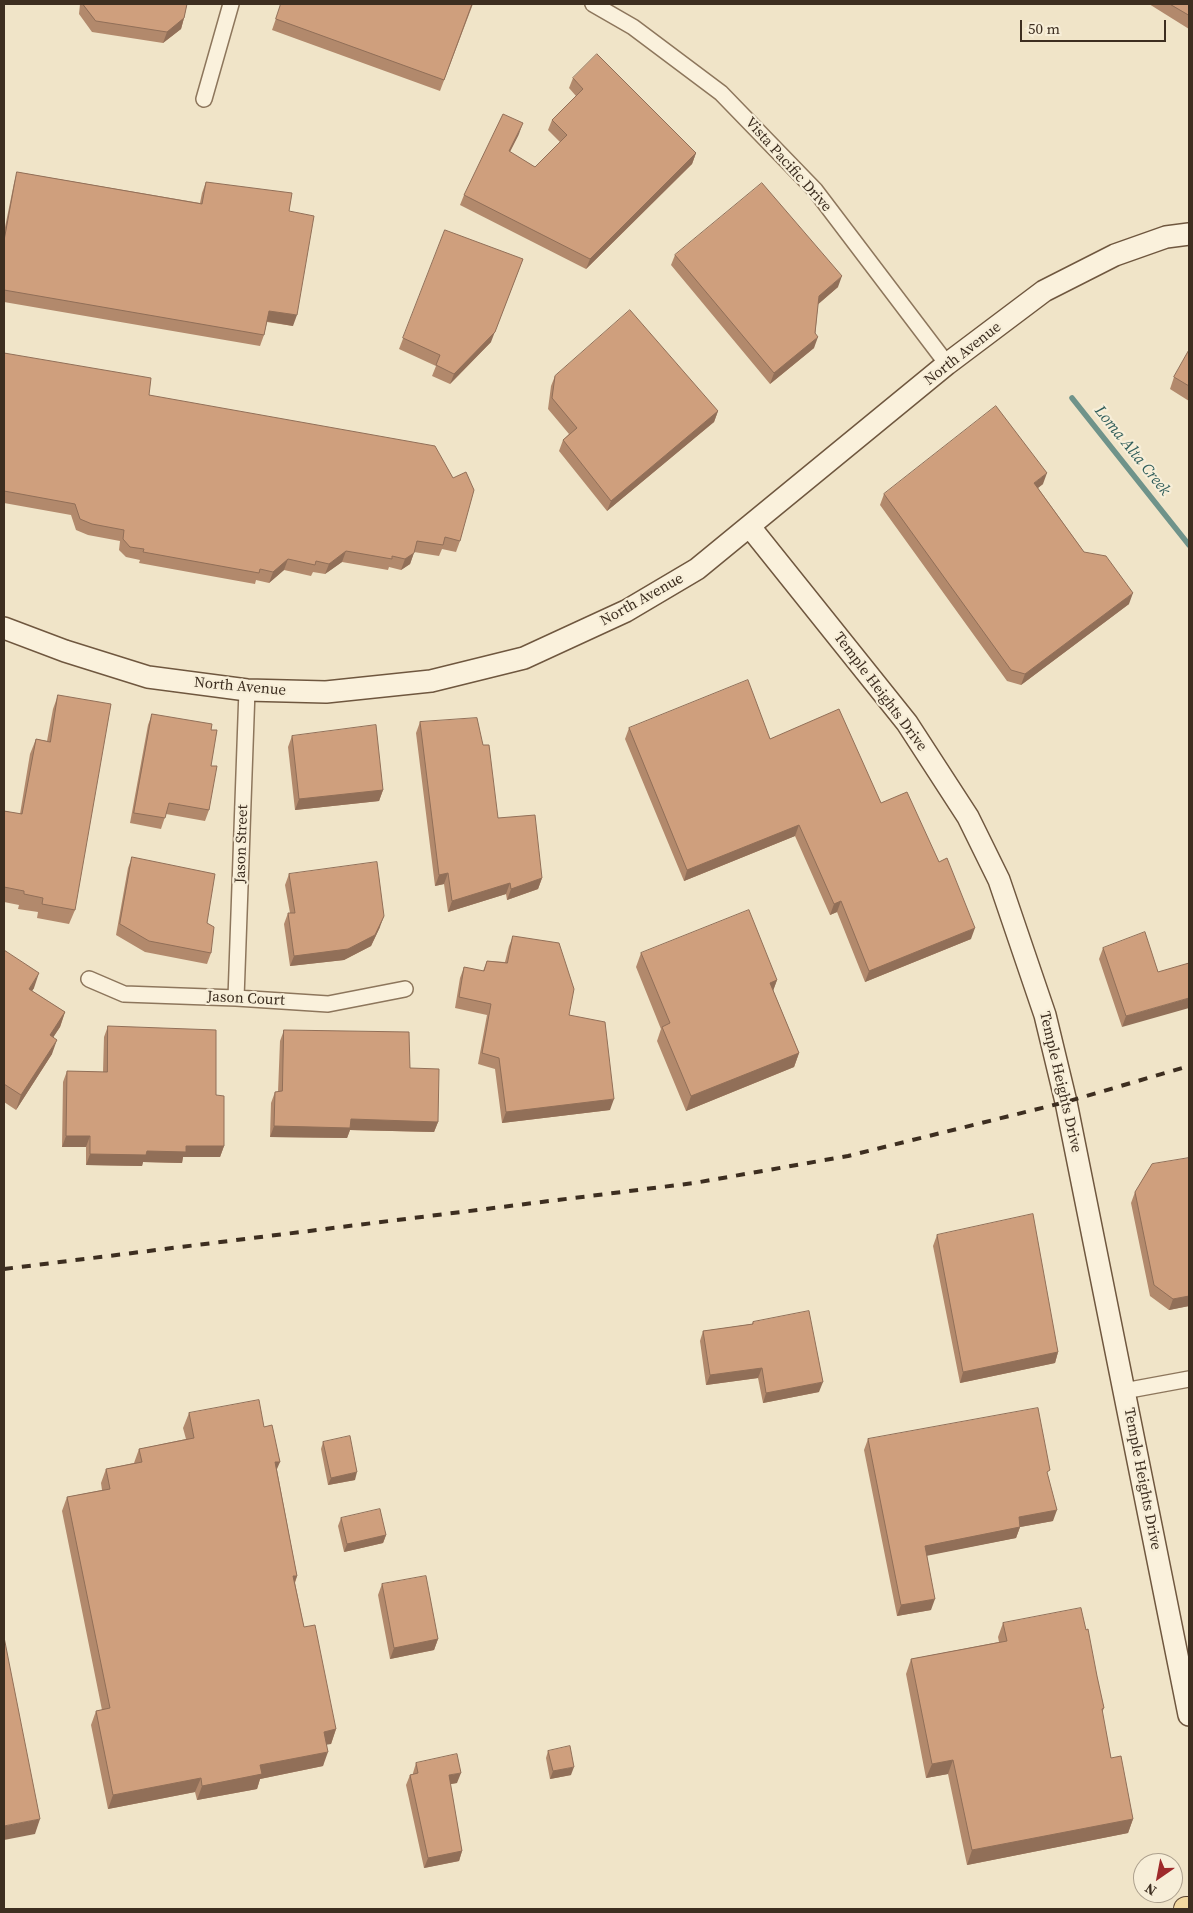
<!DOCTYPE html>
<html>
<head>
<meta charset="utf-8">
<style>
	body { margin:0 }
	#map { position:relative; width:1193px; height:1913px; overflow:hidden; background:#f0e4c8; font-family:"Source Serif 4",serif }
	canvas { display:block }
	.frame { position:absolute; inset:0; border:5px solid #3d2e20; pointer-events:none }
	.north { position:absolute; left:1133px; top:1853px; width:50px; height:50px; box-sizing:border-box; background:#f7eed8; border:1px solid #ada18e; border-radius:50%; rotate:213deg; font-size:14px; font-weight:700; line-height:20px; text-align:center; color:#3d2e20 }
	.north::after { content:''; display:block; margin:auto; width:18px; height:22px; background:#9e2a2b; clip-path:polygon(50% 0,100% 100%,50% 72%,0 100%) }
	.scale { position:absolute; left:1020px; top:20px; width:146px; height:22px; box-sizing:border-box; border:2px solid #3d2e20; border-top:0; padding-left:6px; font-size:15px; line-height:18px; white-space:nowrap; color:#3d2e20; -webkit-text-stroke:4px #f7eed8; paint-order:stroke }
</style>
</head>
<body>
<div id="map">
<canvas width="1193" height="1913"></canvas>
<div class="frame"></div>
<div class="north">N</div>
<div class="scale">50 m</div>
</div>
<script>
const context = document.querySelector('canvas').getContext('2d');
context.lineJoin = 'round';
function trace(path, color, width, dash) { context.strokeStyle = color; context.lineWidth = width; context.lineCap = dash ? 'butt' : 'round'; context.setLineDash(dash || []); context.stroke(path); }
function paint(path, color) { context.fillStyle = color; context.fill(path, 'evenodd'); }
function write(font, color, halo, rows, align = 'center') {
  context.font = font + ' "Source Serif 4",serif'; context.lineWidth = 4.5; context.setLineDash([]); context.textBaseline = 'middle'; context.strokeStyle = halo; context.fillStyle = color; for (const [text, x, y, turn = 0] of rows) {
    context.save(); context.translate(x, y); context.rotate((+turn || 0) * Math.PI / 180); context.textAlign = isNaN(turn) ? turn : align; if (halo) context.strokeText(text, 0, 0); context.fillText(text, 0, 0); context.restore();
  }
}
trace(new Path2D(`
	M1072,398L1189,545`), '#6f938a', 5.5);
const street = new Path2D(`
	M593,4L633,27L721,93L815,190L947,364
	M204,99L231,4
	M89,979L124,994L236,998L328,1004L405,989
	M236,998L247,690
	M1124,1391L1189,1379`);
const secondary = new Path2D(`
	M750,527L907,723L968,817L999,880L1045,1015L1066,1102L1189,1715
	M4,628L65,651L148,677L247,690L326,692L431,681L524,658L626,611L697,569L947,364L1044,291L1115,255L1166,237L1189,234`);
const primary = new Path2D(`
	M1186,1909H1189`);
trace(street, '#8d765c', 18);
trace(secondary, '#6f573f', 24);
trace(primary, '#5b4430', 26);
trace(street, '#faf1dc', 15);
trace(secondary, '#faf1dc', 21);
trace(primary, '#f3d9a0', 24);
trace(new Path2D(`
	M4,1269L694,1183L848,1156L1066,1102L1189,1066`), '#3d2e20', 4, [9, 9]);
paint(new Path2D(`
	M80,4H187L184,18L181,29L163,43L92,32L79,14Z
	M281,4H473L440,91L272,30Z
	M1149,4H1189V29Z
	M573,78L696,153L692,164L586,269L460,205L464,195L519,134L510,152L535,167L560,142L548,130L552,120L576,96L569,88Z
	M17,172L200,203L202,193L206,182L289,211L293,326L267,322L264,335L260,346L4,302V232L14,183Z
	M445,230L491,342L450,384L432,376L436,366L399,349Z
	M675,255L838,287L818,304L814,348L770,384L671,265Z
	M1189,350V401L1170,389L1174,377Z
	M4,353L149,395L460,541L456,552L442,549L439,556L414,552L410,564L401,570L389,567L388,570L342,562L325,574L313,572L311,576L284,570L269,583L256,580L255,584L139,563L140,560L126,557L119,550L120,541L88,535L76,530L71,515L4,503Z
	M555,376L718,411L714,422L607,511L559,451L563,440L569,434L548,409L551,386Z
	M1043,484L1038,488L1084,552L1129,604L1021,685L1007,681L880,505L884,494Z
	M58,695L75,910L69,924L37,918L38,912L18,909L19,905L4,902V811L20,814L30,754L36,739L47,741L53,709Z
	M152,714L211,730V766L209,810L205,821L166,814L161,829L130,823L148,725Z
	M420,722L498,818L542,878L538,889L507,900L506,894L448,912L444,884L435,886L416,733Z
	M629,728L770,739L881,803L939,862L971,939L865,982L837,912L830,915L795,836L684,881L625,739Z
	M292,736L383,790L379,801L295,810L288,747Z
	M132,857L211,953L207,964L145,952L116,935L128,868Z
	M289,874L380,927L371,946L344,960L290,966L284,924L288,913H290L285,885Z
	M513,936L569,1015L610,1110L502,1123L495,1069L478,1064L487,1015L455,1008L460,978L464,967L483,971L487,961L505,962L509,946Z
	M1103,948L1158,972L1122,1027L1099,959Z
	M4,950L34,988L32,991L65,1012L60,1027L53,1037L52,1054L16,1110L4,1102Z
	M641,953L777,980L773,990L799,1053L794,1067L686,1111L657,1041L661,1029L636,967Z
	M108,1026L216,1095L224,1146L220,1157H183L182,1163L143,1162L142,1166L86,1165V1147H62L63,1082L67,1071L103,1072L104,1037Z
	M284,1030L410,1068L438,1122L434,1132L350,1130L347,1138L270,1137L271,1103L275,1092H278L280,1041Z
	M1189,1158V1306L1169,1310L1150,1296L1131,1203L1135,1192Z
	M937,1235L1058,1352L1055,1363L960,1383L933,1246Z
	M753,1322L819,1392L763,1403L758,1378L706,1385L700,1341L703,1331L752,1324Z
	M189,1413L264,1427L277,1470L297,1576L295,1583L304,1627L336,1729L331,1744H327L323,1766L260,1779L257,1789L197,1800L195,1792L108,1809L91,1725L96,1711L102,1710L62,1511L67,1497L102,1490L101,1483L106,1469L134,1463L139,1449L186,1439L183,1428Z
	M868,1439L1048,1476L1053,1521L1020,1527L1016,1538L927,1555L931,1610L897,1616L864,1450Z
	M323,1442L355,1480L328,1485L321,1449Z
	M341,1518L386,1535L383,1543L344,1552L338,1526Z
	M382,1584L438,1639L434,1650L390,1659L378,1595Z
	M1003,1623L1086,1630L1104,1708L1102,1713L1111,1758L1133,1819L1128,1833L967,1865L948,1774L926,1778L906,1674L911,1659L999,1642L998,1637Z
	M548,1751L571,1775L550,1779L546,1758Z
	M416,1763L457,1783L450,1784L462,1851L459,1861L424,1868L406,1785L410,1775L413,1774V1773Z`), '#b2896c');
paint(new Path2D(`
	M184,18L181,29L163,43L167,32Z
	M523,123L519,134L505,161L509,151Z
	M696,153L692,164L586,269L590,259Z
	M523,259L491,342L450,384L454,374Z
	M842,276L838,287L815,307L819,296Z
	M269,311L297,315L293,326L265,321Z
	M818,337L814,348L770,384L774,373Z
	M718,411L714,422L607,511L611,501Z
	M1047,473L1043,484L1030,494L1034,483Z
	M346,551L342,562L325,574L329,564Z
	M414,553L410,564L401,570L405,559Z
	M288,559L284,570L269,583L273,572Z
	M1133,593L1129,604L1021,685L1025,674Z
	M383,790L379,801L295,810L299,799Z
	M799,825L795,836L684,881L687,870Z
	M448,873L444,884L435,886L439,875Z
	M542,878L538,889L507,900L511,889Z
	M510,883L506,894L448,912L452,901Z
	M841,901L837,912L830,915L834,904Z
	M384,916L380,927L371,946L344,960L290,966L294,956Z
	M975,928L971,939L865,982L869,971Z
	M39,973L34,988L24,1003L29,989Z
	M777,980L772,994L770,983Z
	M1189,998V1008L1122,1027L1126,1016Z
	M65,1012L60,1027L45,1050L50,1035Z
	M57,1040L52,1054L16,1110L21,1095Z
	M799,1053L794,1067L686,1111L691,1096Z
	M614,1099L610,1110L502,1123L506,1112Z
	M351,1119L438,1122L434,1132L350,1130L347,1138L270,1137L274,1126Z
	M66,1136H90L86,1147H62Z
	M186,1146H224L220,1157H183L182,1163L143,1162L142,1166L86,1165L90,1154L147,1151Z
	M1189,1296V1306L1169,1310L1173,1299Z
	M1058,1352L1055,1363L960,1383L963,1372Z
	M762,1368L758,1378L706,1385L710,1375Z
	M823,1382L819,1392L763,1403L766,1393Z
	M275,1462H280L274,1476Z
	M357,1472L355,1480L328,1485L331,1478Z
	M1057,1510L1053,1521L1020,1527L1016,1538L921,1557L925,1546L1019,1517Z
	M386,1535L383,1543L344,1552L347,1544Z
	M293,1576H297L292,1590Z
	M935,1599L931,1610L897,1616L901,1605Z
	M438,1639L434,1650L390,1659L394,1648Z
	M336,1729L331,1744L319,1746L324,1732Z
	M328,1752L323,1766L260,1779L257,1789L197,1800L202,1786L260,1765Z
	M953,1760L948,1774L926,1778L932,1764Z
	M574,1767L571,1775L550,1779L553,1771Z
	M461,1773L457,1783L445,1785L449,1775Z
	M201,1778L195,1792L108,1809L113,1795Z
	M40,1819L35,1834L4,1840V1826Z
	M1133,1819L1128,1833L967,1865L972,1850Z
	M462,1851L459,1861L424,1868L428,1858Z`), '#916f58');
const building = new Path2D(`
	M83,4H187L184,18L167,32L96,21Z
	M281,4H472L444,80L276,19Z
	M1170,4H1189V15Z
	M597,54L696,153L590,259L464,195L503,114L523,123L509,151L535,167L567,135L552,120L583,89L573,78Z
	M17,172L202,204L206,182L292,193L289,211L314,216L297,315L269,311L264,335L4,290V241Z
	M762,183L842,276L819,296L815,333L818,337L774,373L675,255Z
	M445,230L523,259L495,332L454,374L436,365L440,355L403,338Z
	M630,310L718,411L611,501L563,440L577,428L552,398L555,376Z
	M1189,350V386L1174,377Z
	M4,353L151,378L149,395L435,446L453,478L466,472L474,490L460,541L445,537L443,545L417,541L414,553L405,559L392,556V559L346,551L329,564L316,561L315,565L288,559L273,572L260,569L259,573L143,552L144,549L130,547L123,539L124,530L92,524L80,519L75,504L4,491Z
	M996,406L1047,473L1034,483L1084,552L1106,556L1133,593L1025,674L1011,670L884,494Z
	M748,680L770,739L839,709L881,803L907,792L939,862L947,858L975,928L869,971L841,901L834,904L799,825L687,870L629,728Z
	M58,695L111,704L75,910L42,904L43,898L24,894V891L4,887V811L22,814L36,739L50,742Z
	M152,714L212,724L211,730H217L211,766H217L209,810L169,803L165,818L134,813Z
	M477,718L483,745H489L498,818L535,815L542,878L511,889L510,883L452,901L448,873L439,875L420,722Z
	M376,725L383,790L299,799L292,736Z
	M132,857L215,874L207,923L214,927L211,953L149,941L120,924Z
	M377,862L384,916L375,935L348,949L294,956L288,913H295L289,874Z
	M749,910L777,980L770,983L799,1053L691,1096L662,1027L670,1023L641,953Z
	M1145,932L1158,972L1189,963V998L1126,1016L1103,948Z
	M513,936L559,943L574,989L569,1015L605,1022L614,1099L506,1112L499,1058L482,1053L491,1004L459,997L464,967L484,971L487,961L507,963Z
	M4,950L39,973L29,989L65,1012L50,1035L57,1040L21,1095L4,1084Z
	M108,1026L216,1030V1095L224,1096V1146H186V1152L147,1151L146,1155L90,1154V1136H66L67,1071L107,1072Z
	M284,1030L409,1032L410,1068L439,1069L438,1122L351,1119L350,1128L274,1126L275,1092L282,1091Z
	M1189,1158V1296L1173,1299L1154,1285L1135,1192L1152,1164Z
	M1033,1214L1058,1352L963,1372L937,1235Z
	M809,1311L823,1382L766,1393L762,1368L710,1375L703,1331L753,1324V1322Z
	M259,1400L264,1427L272,1425L280,1462H275L297,1576H293L304,1627L315,1625L336,1729L324,1732L328,1752L260,1765L262,1774L202,1786L201,1778L113,1795L96,1711L110,1708L67,1497L110,1489L106,1469L142,1462L139,1449L194,1438L189,1413Z
	M1038,1408L1050,1470L1047,1472L1057,1510L1019,1517L1020,1527L925,1546L935,1599L901,1605L868,1439Z
	M350,1436L357,1472L331,1478L323,1442Z
	M380,1509L386,1535L347,1544L341,1518Z
	M426,1576L438,1639L394,1648L382,1584Z
	M1081,1608L1086,1630L1088,1629L1097,1676L1104,1708L1102,1709L1111,1758L1121,1756L1133,1819L972,1850L953,1760L932,1764L911,1659L1007,1641L1003,1623Z
	M4,1637L40,1819L4,1826Z
	M570,1746L574,1767L553,1771L548,1751Z
	M457,1754L461,1773L449,1775L462,1851L428,1858L410,1775L418,1773L416,1763Z`);
paint(building, '#cf9f7d');
trace(building, '#916f58', 1);
write('15px', '#3d2e20', '#f7eed8', [
	["Vista Pacific Drive",788,165,48],
	["North Avenue",963,354,-38],
	["North Avenue",642,600,-29],
	["North Avenue",240,687,5],
	["Temple Heights Drive",880,692,53],
	["Jason Street",242,844,-88],
	["Jason Court",246,999,3],
	["Temple Heights Drive",1060,1082,77],
	["Temple Heights Drive",1142,1479,79]
]);
write('italic 16px', '#2f5d5a', '#f7eed8', [
	["Loma Alta Creek",1132,451,51]
]);
</script>
</body>
</html>
